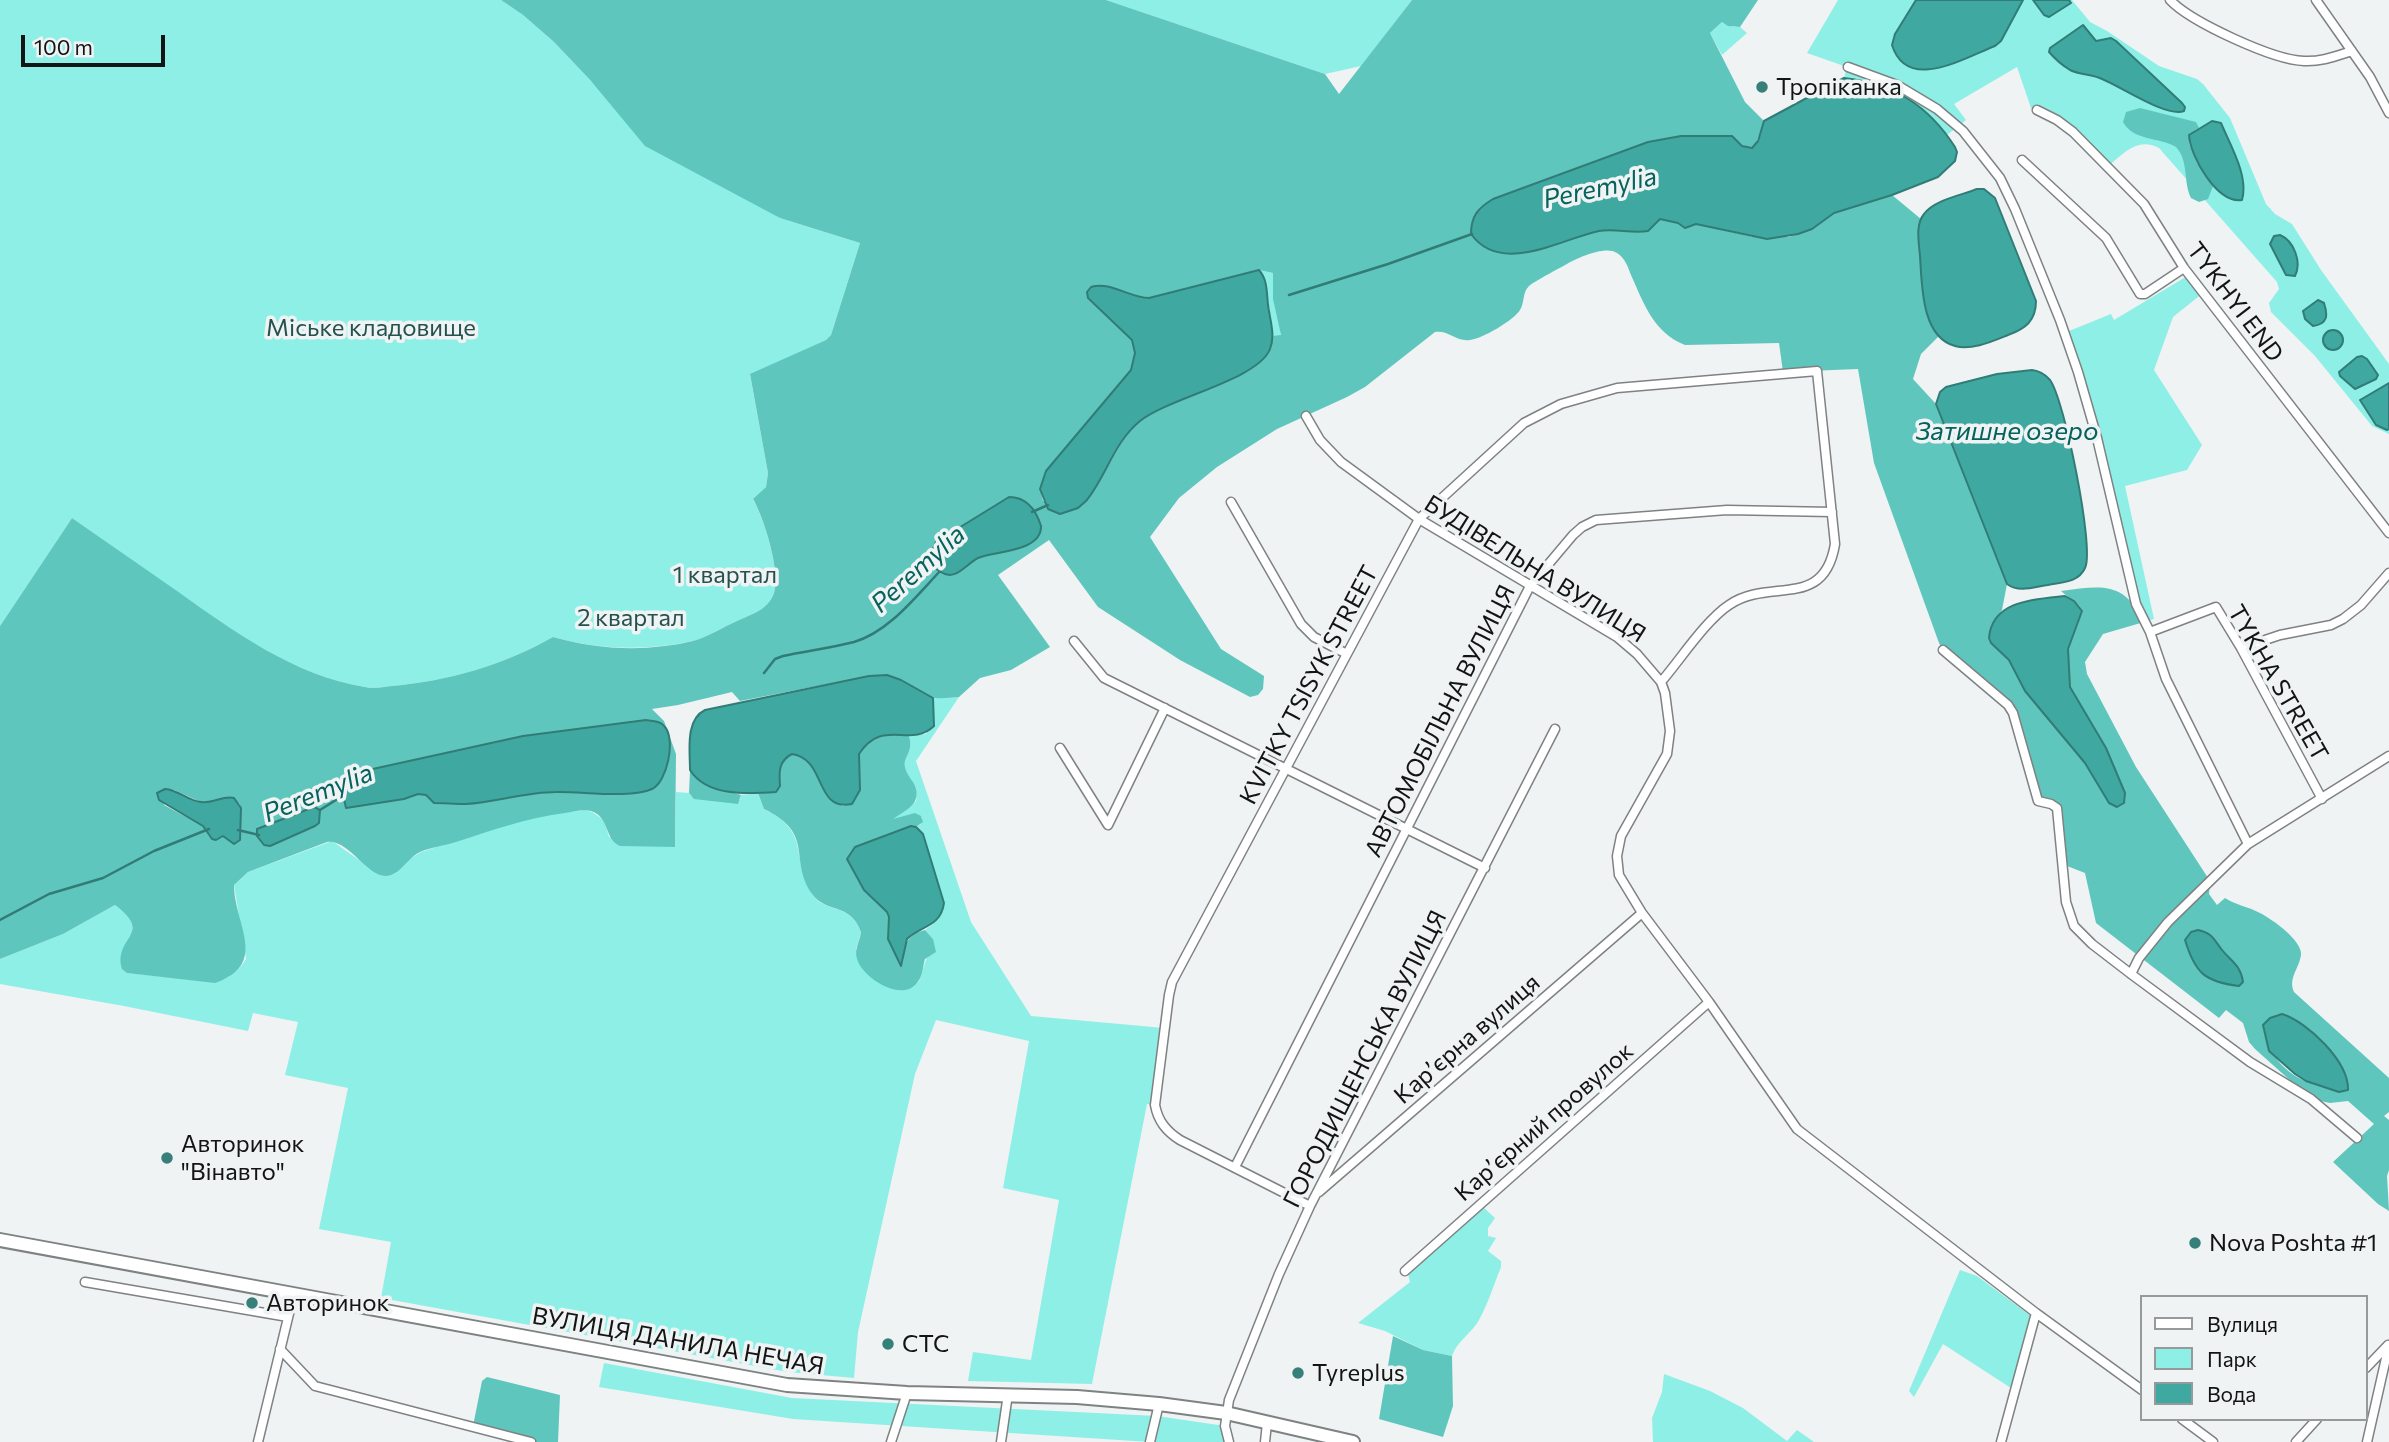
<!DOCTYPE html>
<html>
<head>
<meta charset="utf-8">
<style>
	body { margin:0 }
	#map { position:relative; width:2389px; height:1442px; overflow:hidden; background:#eff3f3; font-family:Commissioner,sans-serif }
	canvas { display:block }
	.legend { position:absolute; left:2140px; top:1295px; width:228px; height:126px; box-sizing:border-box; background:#eff3f3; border:2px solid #979a9a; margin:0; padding:9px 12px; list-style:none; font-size:21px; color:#131414 }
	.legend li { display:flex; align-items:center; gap:14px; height:35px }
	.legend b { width:35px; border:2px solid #979a9a }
	.scale { position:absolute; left:21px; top:35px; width:144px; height:32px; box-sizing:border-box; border:4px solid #131414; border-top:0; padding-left:9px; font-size:21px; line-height:24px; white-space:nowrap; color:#131414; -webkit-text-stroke:5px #eff3f3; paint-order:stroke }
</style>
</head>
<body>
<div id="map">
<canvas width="2389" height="1442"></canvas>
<ul class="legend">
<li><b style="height:9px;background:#fff"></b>Вулиця</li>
<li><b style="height:19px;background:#8eefe6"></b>Парк</li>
<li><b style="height:19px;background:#3fa9a1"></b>Вода</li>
</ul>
<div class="scale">100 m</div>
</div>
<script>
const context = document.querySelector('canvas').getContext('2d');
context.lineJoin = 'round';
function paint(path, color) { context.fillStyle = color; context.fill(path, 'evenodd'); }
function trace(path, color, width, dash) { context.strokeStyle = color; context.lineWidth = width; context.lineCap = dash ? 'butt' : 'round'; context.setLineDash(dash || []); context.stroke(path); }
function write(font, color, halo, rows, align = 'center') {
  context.font = font + ' Commissioner,sans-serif'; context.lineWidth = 7; context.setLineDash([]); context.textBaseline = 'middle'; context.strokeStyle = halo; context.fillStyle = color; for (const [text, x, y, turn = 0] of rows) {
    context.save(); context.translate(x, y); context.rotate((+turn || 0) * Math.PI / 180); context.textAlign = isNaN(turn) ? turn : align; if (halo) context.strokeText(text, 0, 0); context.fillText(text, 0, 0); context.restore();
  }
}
paint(new Path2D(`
	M0,0H501L523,15L554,42L591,81L780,218L860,243L831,335L826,340L750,375L768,473L766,487L753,500C764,518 781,572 774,593C768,610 752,614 737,621C723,627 708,637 693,641C647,651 598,650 553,637C504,665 448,681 392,686C383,687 374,689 365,687C295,676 233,631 177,592C142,567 107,543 72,518L0,626Z
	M1106,0H1412L1361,66L1325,74Z
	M1838,0H2072L2090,22L2107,31L2159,66L2197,79L2203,84L2230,118L2266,204L2275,214L2292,224L2321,270L2389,364V434L2372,426L2315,356L2271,312L2269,303L2279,289L2277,282L2159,148C2137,137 2125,153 2108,166L2057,120L2031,108L2017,67L1954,104L1966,120L1947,135C1921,103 1884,84 1844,78L1847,67L1807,53Z
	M1722,22L1733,27H1740L1747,33L1722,55L1710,33Z
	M1259,270L1273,273L1281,336H1273L1266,283Z
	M2189,275L2203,293L2173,317L2154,370L2202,445L2187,470L2125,486L2154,619L2144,622L2097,438L2064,333L2111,314L2114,320Z
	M959,697L916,761L971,922L1031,1016L1164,1028L1155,1105L1147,1104L1092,1384L968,1381L973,1352L1031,1360L1059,1200L1003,1188L1029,1041L936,1020L915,1074L858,1332L854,1378L788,1372L381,1298L391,1242L319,1229L348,1088L285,1075L298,1022L253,1013L248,1031L124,1006L0,984V959L63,934L115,905L128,915L133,923L132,934L127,941L128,973L216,982C229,978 239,971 246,959L234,885L248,872L332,841L382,876L421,852L531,817L585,810L592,812L604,820L609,837L675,847L676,792L689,793L691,796L740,800L741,795L758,793L764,809C812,832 790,858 812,894C825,914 850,902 861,932L856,949L902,990L913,987L919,981L933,939L925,930L933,924L944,903L923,834L916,827L921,824L922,817L889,821L916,801C919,787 909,782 905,769C902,759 914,752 909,736L926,734L934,712L933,698Z
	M1483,1207L1495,1218L1488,1228V1236L1496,1238L1488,1251L1501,1261V1267C1494,1284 1488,1304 1479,1320C1471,1334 1457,1341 1452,1356L1423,1350L1385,1331L1358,1323L1410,1282L1408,1274Z
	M1960,1270L1977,1276L2031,1316L2011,1388L1943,1344L1914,1397L1909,1391Z
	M604,1363L792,1398L1157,1416L1225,1426L1229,1442H1150L793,1419L599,1387Z
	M1664,1374L1710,1391L1743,1408L1787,1441L1797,1430L1814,1442H1653L1652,1418L1662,1392Z`), '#8eefe6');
paint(new Path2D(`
	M501,0H1106L1325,74L1339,94L1412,0H1758L1740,27L1728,26L1722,22L1710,33L1745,102L1764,121L1755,146L1746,148L1731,136H1681L1648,142L1493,200C1479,207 1471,217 1471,234C1502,278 1562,235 1601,230C1615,228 1631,232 1644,232L1660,219L1678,223L1685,228L1696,224L1753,237H1789L1812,229L1834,213L1892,195L1921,219L1919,228C1921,266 1918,303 1939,336L1921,354L1913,379L1936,404L2007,584L2002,610L1996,619L1989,638L1991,643L2009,660L2025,691L2085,763L2106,748L2070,687L2068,649L2082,611L2079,606L2061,591C2100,586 2124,580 2144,622L2103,634L2085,662L2087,674L2136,767L2210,881L2209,894L2217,905L2225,898C2236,905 2249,907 2260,913C2272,919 2303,941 2301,955C2299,969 2288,978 2294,992L2389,1078V1112L2384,1116L2389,1120V1170L2387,1176L2389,1211L2378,1204L2333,1162L2374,1124L2348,1101L2330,1103L2311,1099L2255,1049L2249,1042L2243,1023L2226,1010L2219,1018L2096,923L2085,873L2062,864L2057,808L2038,801L2013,713L1943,650L1939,643L1874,463L1858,369L1783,372L1779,343L1685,345C1654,333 1644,304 1631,275C1628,267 1625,258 1617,253C1606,245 1577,258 1567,264C1558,269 1535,281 1529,286C1522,293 1525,302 1520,310C1514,320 1482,339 1470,340C1456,342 1449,330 1435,332L1365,387L1347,397L1277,429L1217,467L1179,498L1150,537L1221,649L1264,676L1263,689L1258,695L1250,697L1180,660L1098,607L1049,540L998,575L1050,647L1011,670L980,678L959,697C951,697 939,700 931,697C904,687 903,674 869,676L740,701L732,692L678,705L652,709L664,721L676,754L675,847L620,846C604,839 610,817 591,811C583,809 573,812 565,813C525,818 494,830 456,842C444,846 431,847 420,852C407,858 400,876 385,876C366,875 348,839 327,842L248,872L234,885C234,924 270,964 215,983L127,973L122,969C113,936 155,935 115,905L63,934L0,959V626L72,518C107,542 142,567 177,591C233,631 295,676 365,687C373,689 383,687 392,686C448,681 504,665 553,637C598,650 647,652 693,641C708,637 723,627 737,621C752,614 768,610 774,593C781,572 764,518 753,499L766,487L768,473L750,374L826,340L831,335L860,243L780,218L645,146L591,81L554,42L523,15ZM1259,270L1273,273V299L1281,335L1273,336C1272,341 1271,347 1269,351C1249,382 1185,393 1154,411C1118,431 1111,472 1086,501H1043L1040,489L1046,471L1131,370L1135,353L1132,340L1088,299L1102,286L1142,298H1149ZM161,790H174L203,803L220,799L240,804V840L234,844L223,836H209L203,826L164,805ZM2282,1014C2308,1022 2349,1062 2348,1090C2339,1094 2336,1090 2327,1087C2320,1084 2312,1084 2305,1081C2282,1071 2266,1050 2263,1025L2276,1015Z
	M2140,108L2196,122L2199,128L2195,130L2189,144L2213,186L2208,199L2199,202L2191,198C2183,182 2189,161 2176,147C2159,137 2133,141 2123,122L2126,112Z
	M889,733L909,736C914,752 903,757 905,767C906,772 910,778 913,782C924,802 908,809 893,819L915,813L921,816L923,822L916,827L911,826L864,890L887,912C893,931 882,944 903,963C904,945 906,935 925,930L933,939L936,952L925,959C923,965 923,974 919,980C905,1005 863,979 857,959C854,949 860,941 861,932C850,902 827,914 812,894C788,859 816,834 764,809L758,793L776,792L780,786C779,773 778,761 792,754C826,760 813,800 844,806L860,791L859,754L869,742Z
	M690,770L705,784L741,795L738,804L694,799L689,793Z
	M1393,1336L1423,1350L1452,1356L1453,1406L1443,1437L1379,1419Z
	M487,1377L560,1395L558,1442H531L473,1426L482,1381Z`), '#5fc6be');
const water = new Path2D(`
	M1916,0H2023L2001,41L1995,46C1964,58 1907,93 1892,45L1895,34Z
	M2033,0H2069L2071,3L2049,17L2044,15Z
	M2083,25L2096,41L2111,38L2116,41L2182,103L2185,107L2184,111C2167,118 2120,86 2102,79C2092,74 2080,75 2070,70C2062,65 2055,59 2049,52L2050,48Z
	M1844,78C1894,84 1928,105 1955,147L1957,152L1955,161L1938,177L1892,195L1834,213L1812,229L1798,234L1767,239L1696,224L1685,228L1678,223L1660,219L1648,231C1632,234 1615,228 1599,231C1561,239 1501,276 1471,234C1471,216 1478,208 1493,199L1648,142L1681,136H1732L1742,146L1752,148L1758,141L1764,121Z
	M2212,121L2221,123C2230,145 2249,176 2242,200C2217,204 2190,156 2189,135Z
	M1977,189H1984L1995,198L2036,301C2036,321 2025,329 2008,335C1993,341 1971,351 1955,346C1921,337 1922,284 1920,256C1919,243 1915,225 1924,214C1934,200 1962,195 1977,189Z
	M2280,235C2294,241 2302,262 2295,276L2286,275L2270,244L2274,236Z
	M1259,270C1269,281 1266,297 1269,311C1271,324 1275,336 1270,349C1258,380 1168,398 1140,421C1114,442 1106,477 1086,501L1078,508L1060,514L1048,509L1040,489L1046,471L1131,370L1135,353L1132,340L1088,298L1087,292L1091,287C1110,281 1130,298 1149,298Z
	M2318,300L2324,303C2328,315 2328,324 2313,326L2305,319L2303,311Z
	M2323 340a10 10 0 1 1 20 0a10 10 0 1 1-20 0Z
	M2362,356L2367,359L2378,375L2376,379L2355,389L2340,376L2339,372L2357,357Z
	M2032,370C2040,371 2045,374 2050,380C2064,398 2095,549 2085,568C2078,583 2062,582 2048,585C2034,587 2019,593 2007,584L1936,404L1940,392L1946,387L1997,374Z
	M2389,383V429L2387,430L2376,425L2360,400Z
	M1009,497C1027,497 1036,510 1041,526C1042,552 994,551 978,558C966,564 955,582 941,572C933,568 931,563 930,555L936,542Z
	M2065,596L2074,601L2082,611L2068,649L2070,687L2106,748L2125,793L2124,803L2117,807L2109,803L2085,763L2025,691L2009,660L1991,643L1989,638C1992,600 2036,599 2065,596Z
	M887,675L901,680L933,698L934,726C910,749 883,717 859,754L860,790L852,804C814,812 827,759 792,754C778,761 779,773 780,786L776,792C748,794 707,797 690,770C690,750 685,720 705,710L869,676Z
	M646,720C653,721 661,721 665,727C676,740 667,782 652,789C630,799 580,791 556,792C526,792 496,802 466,804C455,804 444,803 434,803L426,795L418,794L404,799L346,808L340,781L359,772L523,736Z
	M165,789C179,790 188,801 201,802C213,804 223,795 234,798L241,808L240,840L234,844L223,836L216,840L212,839L203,826L159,800L157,793Z
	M314,807L320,810L319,823L315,826L270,846L264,845L257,836V829Z
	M911,826L916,827L923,834L944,903C941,927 920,926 907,939L901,966L888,939L889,917L887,912L864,890L847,859L855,847Z
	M2198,930C2213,933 2214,940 2222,950C2232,962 2241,966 2243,982L2239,986C2205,982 2195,973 2185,940L2191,932Z
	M2282,1014C2308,1022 2349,1062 2348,1090L2339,1092L2306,1081L2295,1074L2269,1051L2263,1025L2270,1018Z`);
paint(water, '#3fa9a1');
trace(water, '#327c77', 2);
trace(new Path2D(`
	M1289,295L1388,264L1472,234
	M1032,512L1048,505
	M764,673L775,659L783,656C806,651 831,648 854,642C889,632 917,595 942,569
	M320,810L344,795
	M238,830L259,835
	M0,920L49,894L103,878L154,851L209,829`), '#327c77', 2.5);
const minor = new Path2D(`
	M2170,0C2191,22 2273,60 2304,61C2321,62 2336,56 2352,51
	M2316,0L2370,77L2389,113
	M1848,67L1897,85L1937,109L1963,131L2000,178L2015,209L2060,320L2078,372L2097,438L2136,604L2150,632L2166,679L2248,844
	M2037,110L2057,120L2073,132L2144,204L2184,268L2389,533
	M2022,160L2106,238L2140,294H2145L2184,268
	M1306,416L1320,440L1341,462L1419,519L1617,637L1637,654L1661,682L1665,693L1670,731L1667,754L1621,836L1617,856L1619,875L1642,913L1709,1002L1797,1129L2036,1313L2142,1390
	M1231,502L1301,624L1314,637L1347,654
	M2150,632L2216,607L2241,648L2322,799
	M1074,641L1104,678L1485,868
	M2241,648L2280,635L2331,625L2343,619L2361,605L2389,573
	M1943,650L2008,705L2013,713L2038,801L2051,804L2057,808L2066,902L2074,926L2092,944L2131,974L2250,1062L2311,1099L2357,1138
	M1060,748L1108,825L1165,708
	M2131,974L2139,958L2168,922L2248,844L2389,756
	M1235,1167L1530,586L1573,535L1582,527L1596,520L1727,510L1832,512
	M1319,1192L1642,913
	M1310,1206L1180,1140C1166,1131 1158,1121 1155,1105L1169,995L1172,982L1419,519L1524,423L1561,404L1617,388L1817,371L1835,544C1824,611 1770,577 1729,605C1706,620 1680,660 1661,682
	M1405,1271L1709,1002
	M85,1282L288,1317
	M280,1349L315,1386L531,1442
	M2366,1368L2388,1345
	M2182,1419L2213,1442
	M258,1442L294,1293
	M891,1442L907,1393
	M1001,1442L1008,1394
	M1150,1442L1159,1404
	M1229,1442L1225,1426L1229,1400L1279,1274L1310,1206L1555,729
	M1265,1442L1267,1423
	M2001,1442L2036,1313
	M2296,1442L2317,1419
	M2367,1442L2389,1345`);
const secondary = new Path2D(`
	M0,1240L787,1385L907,1393L1077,1397L1159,1404L1226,1413L1353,1442`);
trace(minor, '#7e8282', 11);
trace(secondary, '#7e8282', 16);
trace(minor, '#fff', 8);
trace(secondary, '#fff', 12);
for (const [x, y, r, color] of [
	[1762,87,7,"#377f79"],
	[167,1158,7,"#377f79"],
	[2195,1243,7,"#377f79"],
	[252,1303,7,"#377f79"],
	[888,1344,7,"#377f79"],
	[1298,1373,7,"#377f79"]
]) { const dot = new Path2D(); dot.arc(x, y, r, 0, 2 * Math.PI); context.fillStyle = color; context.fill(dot); trace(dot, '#eff3f3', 2.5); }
write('24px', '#131414', '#eff3f3', [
	["Тропіканка",1776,87],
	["Авторинок",181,1144],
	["\"Вінавто\"",181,1172],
	["Nova Poshta #1",2209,1243],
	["Авторинок",266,1303],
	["СТС",902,1344],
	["Tyreplus",1312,1373]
], 'left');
write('24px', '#131414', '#eff3f3', [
	["TYKHYI END",2235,302,53],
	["БУДІВЕЛЬНА ВУЛИЦЯ",1535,569,32],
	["TYKHA STREET",2278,683,60],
	["KVITKY TSISYK STREET",1309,685,-62],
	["АВТОМОБІЛЬНА ВУЛИЦЯ",1440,721,-63],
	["Карʼєрна вулиця",1467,1039,-41],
	["ГОРОДИЩЕНСЬКА ВУЛИЦЯ",1365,1059,-63],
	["Карʼєрний провулок",1544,1122,-41],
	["ВУЛИЦЯ ДАНИЛА НЕЧАЯ",678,1341,10]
]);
write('24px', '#25524f', '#eff3f3', [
	["Міське кладовище",371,328],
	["1 квартал",725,575],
	["2 квартал",631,618]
]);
write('italic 26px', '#05625c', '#eff3f3', [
	["Peremylia",1600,188,-12],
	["Затишне озеро",2007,431],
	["Peremylia",918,569,-42],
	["Peremylia",318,793,-22]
]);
</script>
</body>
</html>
